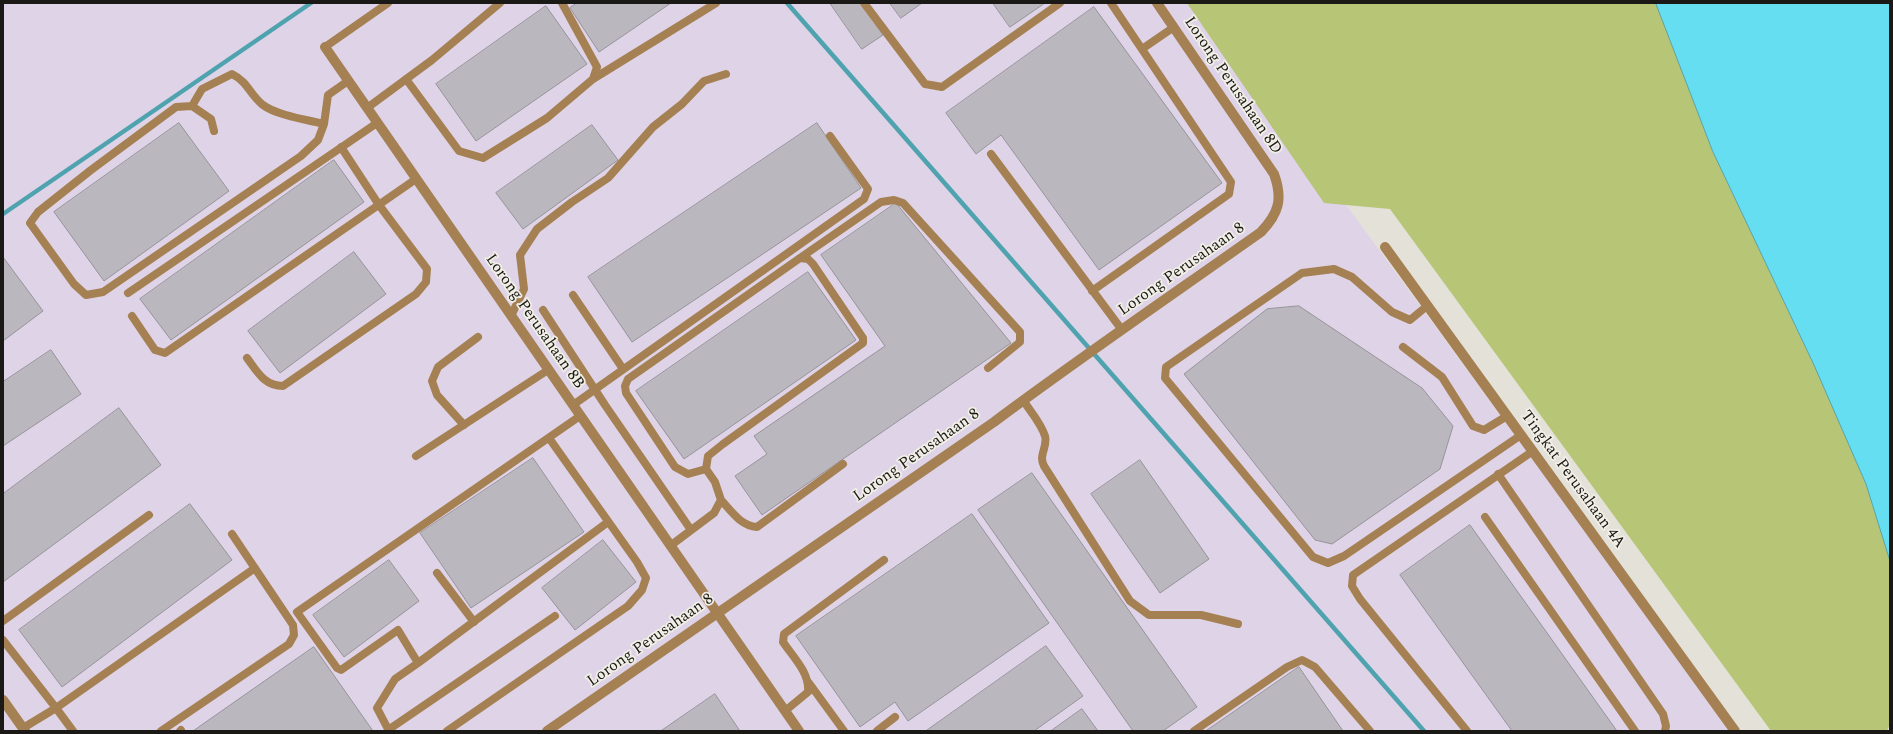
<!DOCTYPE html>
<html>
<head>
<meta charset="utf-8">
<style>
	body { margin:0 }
	#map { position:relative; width:1893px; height:734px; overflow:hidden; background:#e4e1d9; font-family:Spectral,serif }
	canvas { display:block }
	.frame { position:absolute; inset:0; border:4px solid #1a1916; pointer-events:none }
</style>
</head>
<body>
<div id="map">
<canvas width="1893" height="734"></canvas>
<div class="frame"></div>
</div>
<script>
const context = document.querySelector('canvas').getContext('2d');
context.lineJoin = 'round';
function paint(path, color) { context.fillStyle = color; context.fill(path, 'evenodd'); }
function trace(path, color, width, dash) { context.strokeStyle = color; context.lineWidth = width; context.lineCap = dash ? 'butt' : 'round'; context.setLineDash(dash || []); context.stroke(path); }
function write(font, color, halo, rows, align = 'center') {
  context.font = font + ' Spectral,serif'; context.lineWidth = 3.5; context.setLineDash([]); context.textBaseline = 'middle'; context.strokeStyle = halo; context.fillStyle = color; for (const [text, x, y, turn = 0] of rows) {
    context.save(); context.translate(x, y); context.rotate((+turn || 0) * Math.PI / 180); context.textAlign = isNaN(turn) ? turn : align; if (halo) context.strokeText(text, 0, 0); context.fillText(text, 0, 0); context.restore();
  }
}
paint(new Path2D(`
	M3,3H1198L1732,731H3Z`), '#ded3e7');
paint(new Path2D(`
	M1187,3H1656L1713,152L1814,365L1866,484L1890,561V724L1887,731H1771L1390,209L1324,203Z`), '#b7c576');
const water = new Path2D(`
	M1656,3H1890V561L1866,484L1814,365L1713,152Z`);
paint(water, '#66def1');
trace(water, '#4fa3af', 1);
trace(new Path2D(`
	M787,3L1424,731
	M3,214L311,3`), '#4fa3af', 4.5);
const building = new Path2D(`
	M577,3H671L599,52L570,8Z
	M830,3H861L883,35L862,49Z
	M890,3H922L901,18Z
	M993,3H1045L1010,27Z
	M546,6L587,64L476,141L436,84Z
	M1094,7L1222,183L1099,270L1001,135L976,154L946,113Z
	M179,123L229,191L104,281L54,212Z
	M817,123L861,188L632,342L588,277Z
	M592,125L618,160L523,229L496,193Z
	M334,160L364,202L171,340L140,299Z
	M896,203L1011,343L762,515L735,476L767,454L754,436L885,346L821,255Z
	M354,252L386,294L280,373L248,331Z
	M3,257L43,311L3,341Z
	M808,272L856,340L684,459L636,391Z
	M1299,306L1422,388L1453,426L1440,469L1332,544L1315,540L1184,374L1267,309Z
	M51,350L81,394L3,446V382Z
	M119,408L161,465L3,582V494Z
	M533,458L584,532L471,608L420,533Z
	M1140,460L1209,559L1160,593L1091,494Z
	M1032,473L1197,707L1163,731H1133L978,510Z
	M190,504L232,560L62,687L19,630Z
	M972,514L1049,623L908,721L895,702L860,727L796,636Z
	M1470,525L1617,731H1512L1400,575Z
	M603,540L636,582L575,630L542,588Z
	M389,560L419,601L344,657L313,615Z
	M1046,646L1083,696L1034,731H926Z
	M314,647L373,731H193L253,689Z
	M1299,667L1343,731H1206Z
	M715,694L740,731H661Z
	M1082,709L1098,731H1051Z`);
paint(building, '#bbb7bf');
trace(building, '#97949b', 1);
trace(new Path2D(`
	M864,3L925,84L942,87L1060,3
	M325,47L388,3
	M1142,49L1174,27
	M406,79L459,151L483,158L547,118L593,79L597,67L562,3
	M593,79L716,3
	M192,106L202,89L232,74C248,82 250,95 263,105C276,115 308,120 324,124
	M367,108L432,60L500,3
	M214,131L211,119L192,106L176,107L91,170L38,212L30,223L74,284L86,295L103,292L301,156L318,140L324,124L328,95L348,81
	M991,154L1122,330
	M800,258L881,202L894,200L903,203L1020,332V342L988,368
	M1092,291L1229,194L1231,182L1111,3
	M128,293L377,123
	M573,295L623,369
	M1427,306L1410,320L1392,312L1352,277L1334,269L1302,273L1166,367L1165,378L1313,557L1328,563L1344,556L1521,435
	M543,310L605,405L691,530
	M132,316L155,350L165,353L416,179
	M511,316L524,289L520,255L537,229L572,202L608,178L653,127L682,104L704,81L726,74
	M1403,347L1442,377L1473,426L1484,430L1507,416
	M247,358C257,371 264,386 283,386L416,294L426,282L427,269L379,205L341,147
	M1023,400C1030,411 1041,423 1045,436C1048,447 1038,455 1044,466L1130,601L1149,615H1201L1238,624
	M573,405L864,199L868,189L830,136
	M464,425L437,395L432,381L438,367L478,337
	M416,456L548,370
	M1498,474L1663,714L1666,726L1665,731
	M721,500C732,512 741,526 757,527L843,464
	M1485,517L1635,731
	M670,546L714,513L721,500L715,482L706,469L708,456L723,444L863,343V338L813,264L808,259L800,258L628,379L625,386L626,393L675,467L688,474L706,469
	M437,573L474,622
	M3,621L149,515
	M3,640L56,708L255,568
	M418,663L608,522
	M809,683L844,731
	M785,711L808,692C810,673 793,657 783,642L784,634L884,560
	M23,728L56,708L73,731
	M388,730L555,616
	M161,731L289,644L294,635L293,625L232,534
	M180,731L181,730
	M389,731L377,708L395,679L418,663L398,630L341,670L337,668L297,612L580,416
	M447,731L628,606L642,590L646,578L637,562L549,438
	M877,731L895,717
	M1194,731L1287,667L1302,660L1315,667L1370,731
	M1467,731L1360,599L1352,586L1353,575L1533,451`), '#a58053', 8);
trace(new Path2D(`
	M325,47L799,731
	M1385,247L1735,731
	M3,700L25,731
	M547,731L994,422C1081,357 1172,295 1261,232C1279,213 1283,199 1274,174L1157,3`), '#a58053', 10);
write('16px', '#1a1916', '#f1efe6', [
	["Lorong Perusahaan 8D",1232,86,56],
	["Lorong Perusahaan 8",1182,270,-35],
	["Lorong Perusahaan 8B",534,322,55],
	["Lorong Perusahaan 8",917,456,-35],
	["Tingkat Perusahaan 4A",1572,480,54],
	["Lorong Perusahaan 8",651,641,-35]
]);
</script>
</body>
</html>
